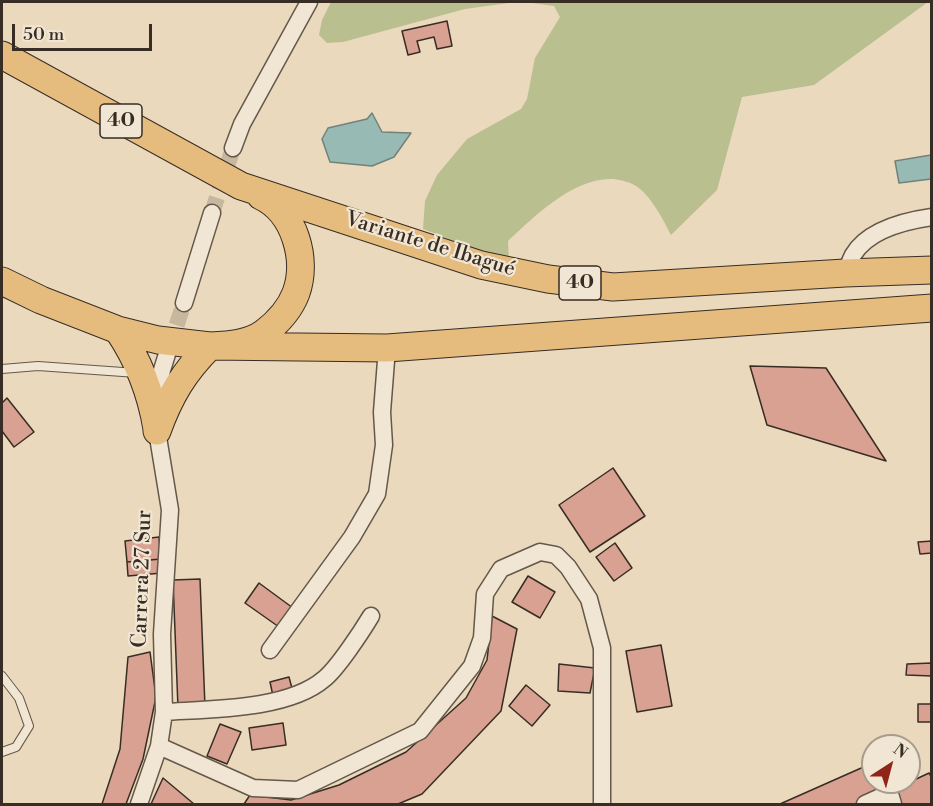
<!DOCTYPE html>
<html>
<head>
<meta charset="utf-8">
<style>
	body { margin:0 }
	#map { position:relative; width:933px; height:806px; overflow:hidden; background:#ead9bc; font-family:"Libre Bodoni",serif }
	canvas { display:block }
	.frame { position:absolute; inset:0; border:3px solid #382d24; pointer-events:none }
	.north { position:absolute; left:861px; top:734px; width:60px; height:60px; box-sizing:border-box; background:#f1e6d3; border:2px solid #a79c8d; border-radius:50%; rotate:36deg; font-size:16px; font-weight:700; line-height:24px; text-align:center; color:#382d24 }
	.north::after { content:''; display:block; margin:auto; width:21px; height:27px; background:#8f2418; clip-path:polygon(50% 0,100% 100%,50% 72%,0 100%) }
	.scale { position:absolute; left:12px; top:24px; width:140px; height:27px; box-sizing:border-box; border:3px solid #382d24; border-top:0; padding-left:8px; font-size:18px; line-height:21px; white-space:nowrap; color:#382d24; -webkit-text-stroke:4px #f1e6d3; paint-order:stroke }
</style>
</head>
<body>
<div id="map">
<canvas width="933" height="806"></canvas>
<div class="frame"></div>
<div class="north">N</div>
<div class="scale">50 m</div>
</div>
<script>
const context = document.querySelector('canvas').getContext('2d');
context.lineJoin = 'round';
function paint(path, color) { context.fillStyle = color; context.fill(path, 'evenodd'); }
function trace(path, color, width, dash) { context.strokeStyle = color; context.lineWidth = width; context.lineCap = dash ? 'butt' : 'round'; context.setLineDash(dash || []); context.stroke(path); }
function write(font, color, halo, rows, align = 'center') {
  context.font = font + ' "Libre Bodoni",serif'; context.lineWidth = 4.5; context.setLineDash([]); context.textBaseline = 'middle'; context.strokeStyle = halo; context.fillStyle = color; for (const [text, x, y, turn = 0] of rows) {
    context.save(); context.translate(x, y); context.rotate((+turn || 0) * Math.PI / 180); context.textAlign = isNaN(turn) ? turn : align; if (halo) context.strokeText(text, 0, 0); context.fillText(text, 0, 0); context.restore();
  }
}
paint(new Path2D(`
	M331,2H516L465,9L343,42L327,43L319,35L322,20Z
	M525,2H928L814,85L742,97L717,190L671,235C663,219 651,196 636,186C591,160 538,213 508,241L509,262L423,229L425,201L437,175L467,139L521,109L527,99L535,58L560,17L554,6Z`), '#b9bf8f');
const water = new Path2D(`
	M372,113L382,132L411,133L394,157L372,166L330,162L322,139L328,128L367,119Z
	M931,155V179L899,183L895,161Z`);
paint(water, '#98bab4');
trace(water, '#72827a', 1.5);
const building = new Path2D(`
	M447,21L452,46L437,49L434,37L417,41L420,52L408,55L402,31Z
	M750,366L826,368L886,461L767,425Z
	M7,398L34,432L14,447L2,431V403Z
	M613,468L645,516L590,552L559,505Z
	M159,537L161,559L127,562L125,541Z
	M932,541V553L920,554L918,542Z
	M615,543L632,568L614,581L596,557Z
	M161,559L162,573L128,576L127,562Z
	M528,576L555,592L540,618L512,602Z
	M200,579L205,707L178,708L173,580Z
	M259,583L293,608L279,627L245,603Z
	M492,616L517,629L501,711L422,794L398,804H244L250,795L291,800L339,785L406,752L466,698L487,660Z
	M661,645L672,706L637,712L626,651Z
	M150,652L156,697L143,759L126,804H102L120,749L128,657Z
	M932,663V676L906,675L907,664Z
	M559,664L595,668L590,693L558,691Z
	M289,677L293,692L273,696L270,682Z
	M526,685L550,705L532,726L509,706Z
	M918,704H932V722H918Z
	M283,723L286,745L252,750L249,728Z
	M220,724L241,732L227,764L207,756Z
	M868,765L873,775V782H876L881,793L856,804H780Z
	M929,773L932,778V804H902L895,789Z
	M163,778L194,804H151Z`);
paint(building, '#d9a192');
trace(building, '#382d24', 1.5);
trace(new Path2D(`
	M212,213L233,148
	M169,348L184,303`), '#c6b79e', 16, [16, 8]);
const service = new Path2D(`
	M2,369L38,366L137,373
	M2,676L19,698L29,726L16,747L2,752`);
const minor = new Path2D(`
	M233,148L242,124L309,2
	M845,273C848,267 850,261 853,255C868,230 904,221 932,217
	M184,303L212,213
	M270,650L352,537L377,494L384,445L382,412L387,348
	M164,712C210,709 288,710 324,679C337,669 362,631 371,616
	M159,746L253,788L298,790L420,731L472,666L482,638L485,594L501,569L540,552L556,555L568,567L589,599L602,648V804
	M139,804L159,746L164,712L162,634L170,510L157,431V405L162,370L167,354
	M865,804L887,794L891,797L893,804`);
const trunk = new Path2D(`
	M2,55L241,186L481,265L548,279L613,287L845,273L932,270
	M2,281L41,300L118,330L158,340L210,346L387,348L932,308
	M118,330C139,361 151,392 157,429
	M157,431C170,395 184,372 210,346C229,345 249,344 264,333C277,323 290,309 296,293C308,260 295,212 261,196`);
trace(service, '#64584a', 10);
trace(minor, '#64584a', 19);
trace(trunk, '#382d24', 29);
trace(service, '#f1e6d3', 8);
trace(minor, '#f1e6d3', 16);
trace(trunk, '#e5bc7e', 27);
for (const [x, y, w] of [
	[121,121,42],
	[580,283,42]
]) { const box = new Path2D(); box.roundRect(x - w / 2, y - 17, w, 34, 4.5); context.fillStyle = '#f1e6d3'; context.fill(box); trace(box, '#382d24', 1.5); }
write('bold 20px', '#382d24', null, [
	["40",121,121],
	["40",580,283]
]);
write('21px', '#382d24', '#f1e6d3', [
	["Variante de Ibagué",430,245,17],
	["Carrera 27 Sur",143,579,-88]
]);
</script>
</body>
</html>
